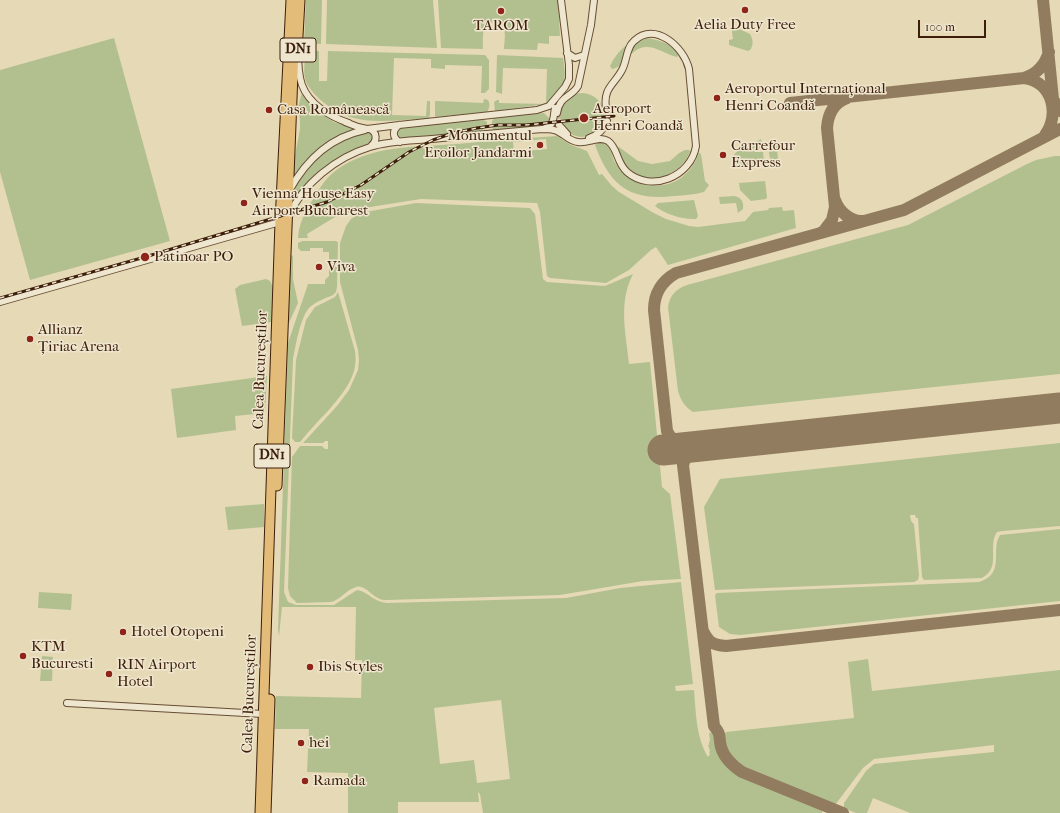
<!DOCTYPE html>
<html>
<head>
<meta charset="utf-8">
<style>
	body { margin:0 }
	#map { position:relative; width:1060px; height:813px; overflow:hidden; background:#e6d9b5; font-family:"IM FELL French Canon",serif }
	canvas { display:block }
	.scale { position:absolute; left:918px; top:20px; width:68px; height:18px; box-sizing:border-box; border:2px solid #3d1e0a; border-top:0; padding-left:5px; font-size:12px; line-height:14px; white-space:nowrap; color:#3d1e0a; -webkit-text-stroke:3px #efe6cf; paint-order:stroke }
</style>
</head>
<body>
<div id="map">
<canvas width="1060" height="813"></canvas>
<div class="scale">100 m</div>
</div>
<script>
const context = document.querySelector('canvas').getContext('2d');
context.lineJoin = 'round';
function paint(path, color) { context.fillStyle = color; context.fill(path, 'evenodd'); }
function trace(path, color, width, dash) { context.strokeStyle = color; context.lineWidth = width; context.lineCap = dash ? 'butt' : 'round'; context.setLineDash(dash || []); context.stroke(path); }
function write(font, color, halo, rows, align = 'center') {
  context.font = font + ' "IM FELL French Canon",serif'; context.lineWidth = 3; context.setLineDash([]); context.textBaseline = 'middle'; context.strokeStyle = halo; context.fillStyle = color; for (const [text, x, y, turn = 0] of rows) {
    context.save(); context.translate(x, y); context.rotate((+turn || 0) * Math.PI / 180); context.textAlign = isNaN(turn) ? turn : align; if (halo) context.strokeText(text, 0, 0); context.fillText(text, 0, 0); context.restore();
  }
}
paint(new Path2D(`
	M306,0H322L321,44L304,43Z
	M327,0H433L437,48L326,44Z
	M438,0H558L560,36H549V44L538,43L537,50L504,49C504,43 506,36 504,30C503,21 490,19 485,27C482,33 483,42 483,49L441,48Z
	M731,25L750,34C753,39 754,45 750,50L748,51L729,45V40L733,39Z
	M114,38L170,241L30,280L0,172V70Z
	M644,38C658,39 671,43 679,55L677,57C667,55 656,46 645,47C629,49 624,68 612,69L610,66C618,50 627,42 644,38Z
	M306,50L319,51V81H327L328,51L485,55L489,60V89L485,93H481L482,66L445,65V69L431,68V59L394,58L392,115L426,116L427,101H430V114L429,118C421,120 412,119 404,120C374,122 348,123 323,102C317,97 311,91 307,84C302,74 305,61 306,50Z
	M497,55L563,58C567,84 565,82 549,102L546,104L495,111L494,102L497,100H499V103L546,104L547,69L503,68L502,94L496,92Z
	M302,92C312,104 320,114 334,122C341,125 350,125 354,130L333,141L293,182L295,155L300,129V120L298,108Z
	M560 115a22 22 0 1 1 44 0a22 22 0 1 1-44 0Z
	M484,99L488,100C490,103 490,108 487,112L436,117L435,116V101L483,103Z
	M544,113L549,118L550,122L548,126L496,131L492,128V121L495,117Z
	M482,119L487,122V126L480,132L405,139L397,137L396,132L399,128Z
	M368,132L374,135L371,144C331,157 319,173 292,204C294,168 335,138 368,132Z
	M557,136L571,145L587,151L599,175L602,174L612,186L619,192L652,212L666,219L689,226L698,227L745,221L753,212L768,210L769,208L782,207L783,211L794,210L796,228L668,265L656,247L651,250L629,270L606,283L550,278L547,276L540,212L537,203L421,199L364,208L335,217L307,234L308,238H298C299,223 305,212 313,199C319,189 325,179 334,172C367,145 416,147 457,144C490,141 524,138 557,136ZM546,139L547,149L514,152L513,142Z
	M761,139L762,148L755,150V152H763L764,163L736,166L734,155L737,151L744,149Z
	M772,139L776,141L778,158L777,161L773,162C768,158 768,146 770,140Z
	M597,142C600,142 604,142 606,144C611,148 612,155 614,161C617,165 620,169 624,173C638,187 664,190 681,178C690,171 695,163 699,153L701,154L705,181L709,185L704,192C694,195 684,195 674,196C630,201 610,186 595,145Z
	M619,147L638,161L652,164L670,161L679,153L685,150H689L690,151C681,180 635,190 621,160C619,156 617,152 618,148Z
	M1055,156H1060V374L693,412C685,407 681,401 678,391L668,307C670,295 676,289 687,285L908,225L1027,164L1036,160Z
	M765,181L767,197L766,199L751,201L740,190L739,183Z
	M734,196C741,197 744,202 743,209L738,213L736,203L720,204L719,197Z
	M694,200L698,216L696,219C683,220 665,214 655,206L658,203Z
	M416,203L530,208L535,214L543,279L547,282L605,286L633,274C618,303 626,333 629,364L650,362L662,487L670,494L681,579L643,581L560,595L387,600C384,600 381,600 378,598C371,595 364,584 356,587C346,590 340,600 331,602L297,603L290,596L288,588L292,457L300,446H322L325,449H328V441H325L323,443H303L337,406L349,390L358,370L359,360L358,350L340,282V243L346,226L351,219L360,213Z
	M302,241H335L338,242L337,287L336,292L333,295C326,298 317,301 310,307C300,317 296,345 293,359L284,592L288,602L296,605H334L357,590C369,592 373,602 387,603L566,598L620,588L681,582L693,684L675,686L676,691L694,690C696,713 696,737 708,757L710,754L709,752L710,751L708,745H709V742L710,741L709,733L714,732C719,736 718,744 720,750C723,759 729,765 736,771L792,794L791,797L822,810V813H483L480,794L478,792L479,802H398V813H348V773L307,772L309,729H275L276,696L361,698L362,660H355L356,607H282L279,636L278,630L288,343L308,284H325V280L329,276V252H323V248H310V251H301L298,248V243ZM501,700L510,779L477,783L474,760L440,764L434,708Z
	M292,255L293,257V279L298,303L288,325L290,256Z
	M266,279L270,281L273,287L272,322L242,326L235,289L240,285Z
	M338,292L355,351C359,376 343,393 328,411C318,421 309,431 300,442H295L292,438L296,360L306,320L315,307L335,297Z
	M267,376L265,413L235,416L236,430L177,438L171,389Z
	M1060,443V526L1003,531L997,532C987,547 1002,567 982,578L924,580L922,577L918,518H916L915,515H910L911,521L914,524L919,575L918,580L914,582L715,590L704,507L720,479Z
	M264,504V527L228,530L225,507Z
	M1060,529V601L740,635L730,634L719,627L715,595L717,593L979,582C1006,574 990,550 1000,535Z
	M39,592L72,594L71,610L38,608Z
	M42,656L53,657L52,681H40Z
	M868,659L872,691L1060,670V813H910L873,798L867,813H856L844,808V803L866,771L874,764L994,752V745L874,759L863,768L835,805L795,788L793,791C772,782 731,771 724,747C722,741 722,737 726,732L854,718L848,662Z`), '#b2c090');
trace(new Path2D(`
	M1043,0L1053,99L1060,111
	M1024,78C1053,82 1060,115 1045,135
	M790,103L1024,78C1037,74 1045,65 1049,52
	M835,200C839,211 850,222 863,221
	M820,233L823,232L832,220L835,207L827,128C828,114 833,103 847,98
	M697,446C682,446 675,446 667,431L654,310C654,293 662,281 676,273L904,210L1060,129
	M697,446L687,453L683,465L714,726C722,736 718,735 721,747C724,758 733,766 742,772L843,813
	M703,631C709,643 713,645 726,646L1060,610`), '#927c60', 12);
trace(new Path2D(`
	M663,450L1060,408`), '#927c60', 31);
trace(new Path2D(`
	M606,108L607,121
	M557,113L559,125`), '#c4b493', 6, [6, 3]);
const minor = new Path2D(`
	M298,51C298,62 298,74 302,85C309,104 330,117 349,123
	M567,53L575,58L584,55
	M557,113C560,95 571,98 578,86L591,25L594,0
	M345,122L358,127L367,129L399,125L537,110L549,106L565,87L569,79V65L561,0
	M399,125C392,130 392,138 400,142
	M559,125L567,134
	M545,128C555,125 553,117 555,108
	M369,129C378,132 377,141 371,146
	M589,138C598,135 604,130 607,121
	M289,191C306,160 331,137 365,130
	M289,216C302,184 337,157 370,147C392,140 418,141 442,138C475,135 508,132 542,129C545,129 550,129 554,130C563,132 568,141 578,142C588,144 599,135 608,141C618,148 616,162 627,172C651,193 691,177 696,146L689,69C684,47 655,21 634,41C626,48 627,61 622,70C614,85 603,88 606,108
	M0,302L280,222
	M67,703L263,714`);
const highway = new Path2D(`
	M297,54L300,0
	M277,486L294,47
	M260,813L280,222L291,0
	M266,813L270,699`);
trace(minor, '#674d35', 8);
trace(highway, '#3d1e0a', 11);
trace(minor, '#efe6cf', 6);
trace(highway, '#e3bc7a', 9);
const rail = new Path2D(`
	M0,298L145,257L327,202L361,185L409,152L433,140L453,133L477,128L498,125H526L614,116`);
trace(rail, '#3d1e0a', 3);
trace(rail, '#efe6cf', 1.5, [4.5]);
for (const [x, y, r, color] of [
	[745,10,4,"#8f2418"],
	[501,11,4,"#8f2418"],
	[717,98,4,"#8f2418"],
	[269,110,4,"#8f2418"],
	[584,118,5,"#8f2418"],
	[540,145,4,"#8f2418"],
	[723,155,4,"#8f2418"],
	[244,203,4,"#8f2418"],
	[145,257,5,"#8f2418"],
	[319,267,4,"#8f2418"],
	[30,339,4,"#8f2418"],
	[123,632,4,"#8f2418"],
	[23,656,4,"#8f2418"],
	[310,667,4,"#8f2418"],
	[109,674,4,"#8f2418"],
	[301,743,4,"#8f2418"],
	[305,781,4,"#8f2418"]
]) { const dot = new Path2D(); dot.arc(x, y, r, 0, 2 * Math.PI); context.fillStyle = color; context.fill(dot); trace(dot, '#efe6cf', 1.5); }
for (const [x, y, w] of [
	[298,50,36],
	[272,456,36]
]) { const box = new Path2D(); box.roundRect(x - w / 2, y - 12, w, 24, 3); context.fillStyle = '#efe6cf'; context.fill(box); trace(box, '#3d1e0a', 1); }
write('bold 14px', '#3d1e0a', null, [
	["DN1",298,50],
	["DN1",272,456]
]);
write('15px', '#3d1e0a', '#efe6cf', [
	["Aelia Duty Free",745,25,"center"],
	["TAROM",501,26,"center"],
	["Aeroportul Internațional",725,89],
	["Henri Coandă",725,106],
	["Aeroport",593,109],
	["Henri Coandă",593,126],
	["Casa Românească",277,110],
	["Monumentul",532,136,"right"],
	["Eroilor Jandarmi",532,153,"right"],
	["Carrefour",731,146],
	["Express",731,163],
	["Vienna House Easy",252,194],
	["Airport Bucharest",252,211],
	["Patinoar PO",154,257],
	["Viva",327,267],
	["Allianz",38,330],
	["Țiriac Arena",38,347],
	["Hotel Otopeni",131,632],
	["KTM",31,647],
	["Bucuresti",31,664],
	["RIN Airport",117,665],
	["Hotel",117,682],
	["Ibis Styles",318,667],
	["hei",309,743],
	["Ramada",313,781]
], 'left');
write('15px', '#3d1e0a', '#efe6cf', [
	["Calea Bucureștilor",261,370,-88],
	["Calea Bucureștilor",250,694,-88]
]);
</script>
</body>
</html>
